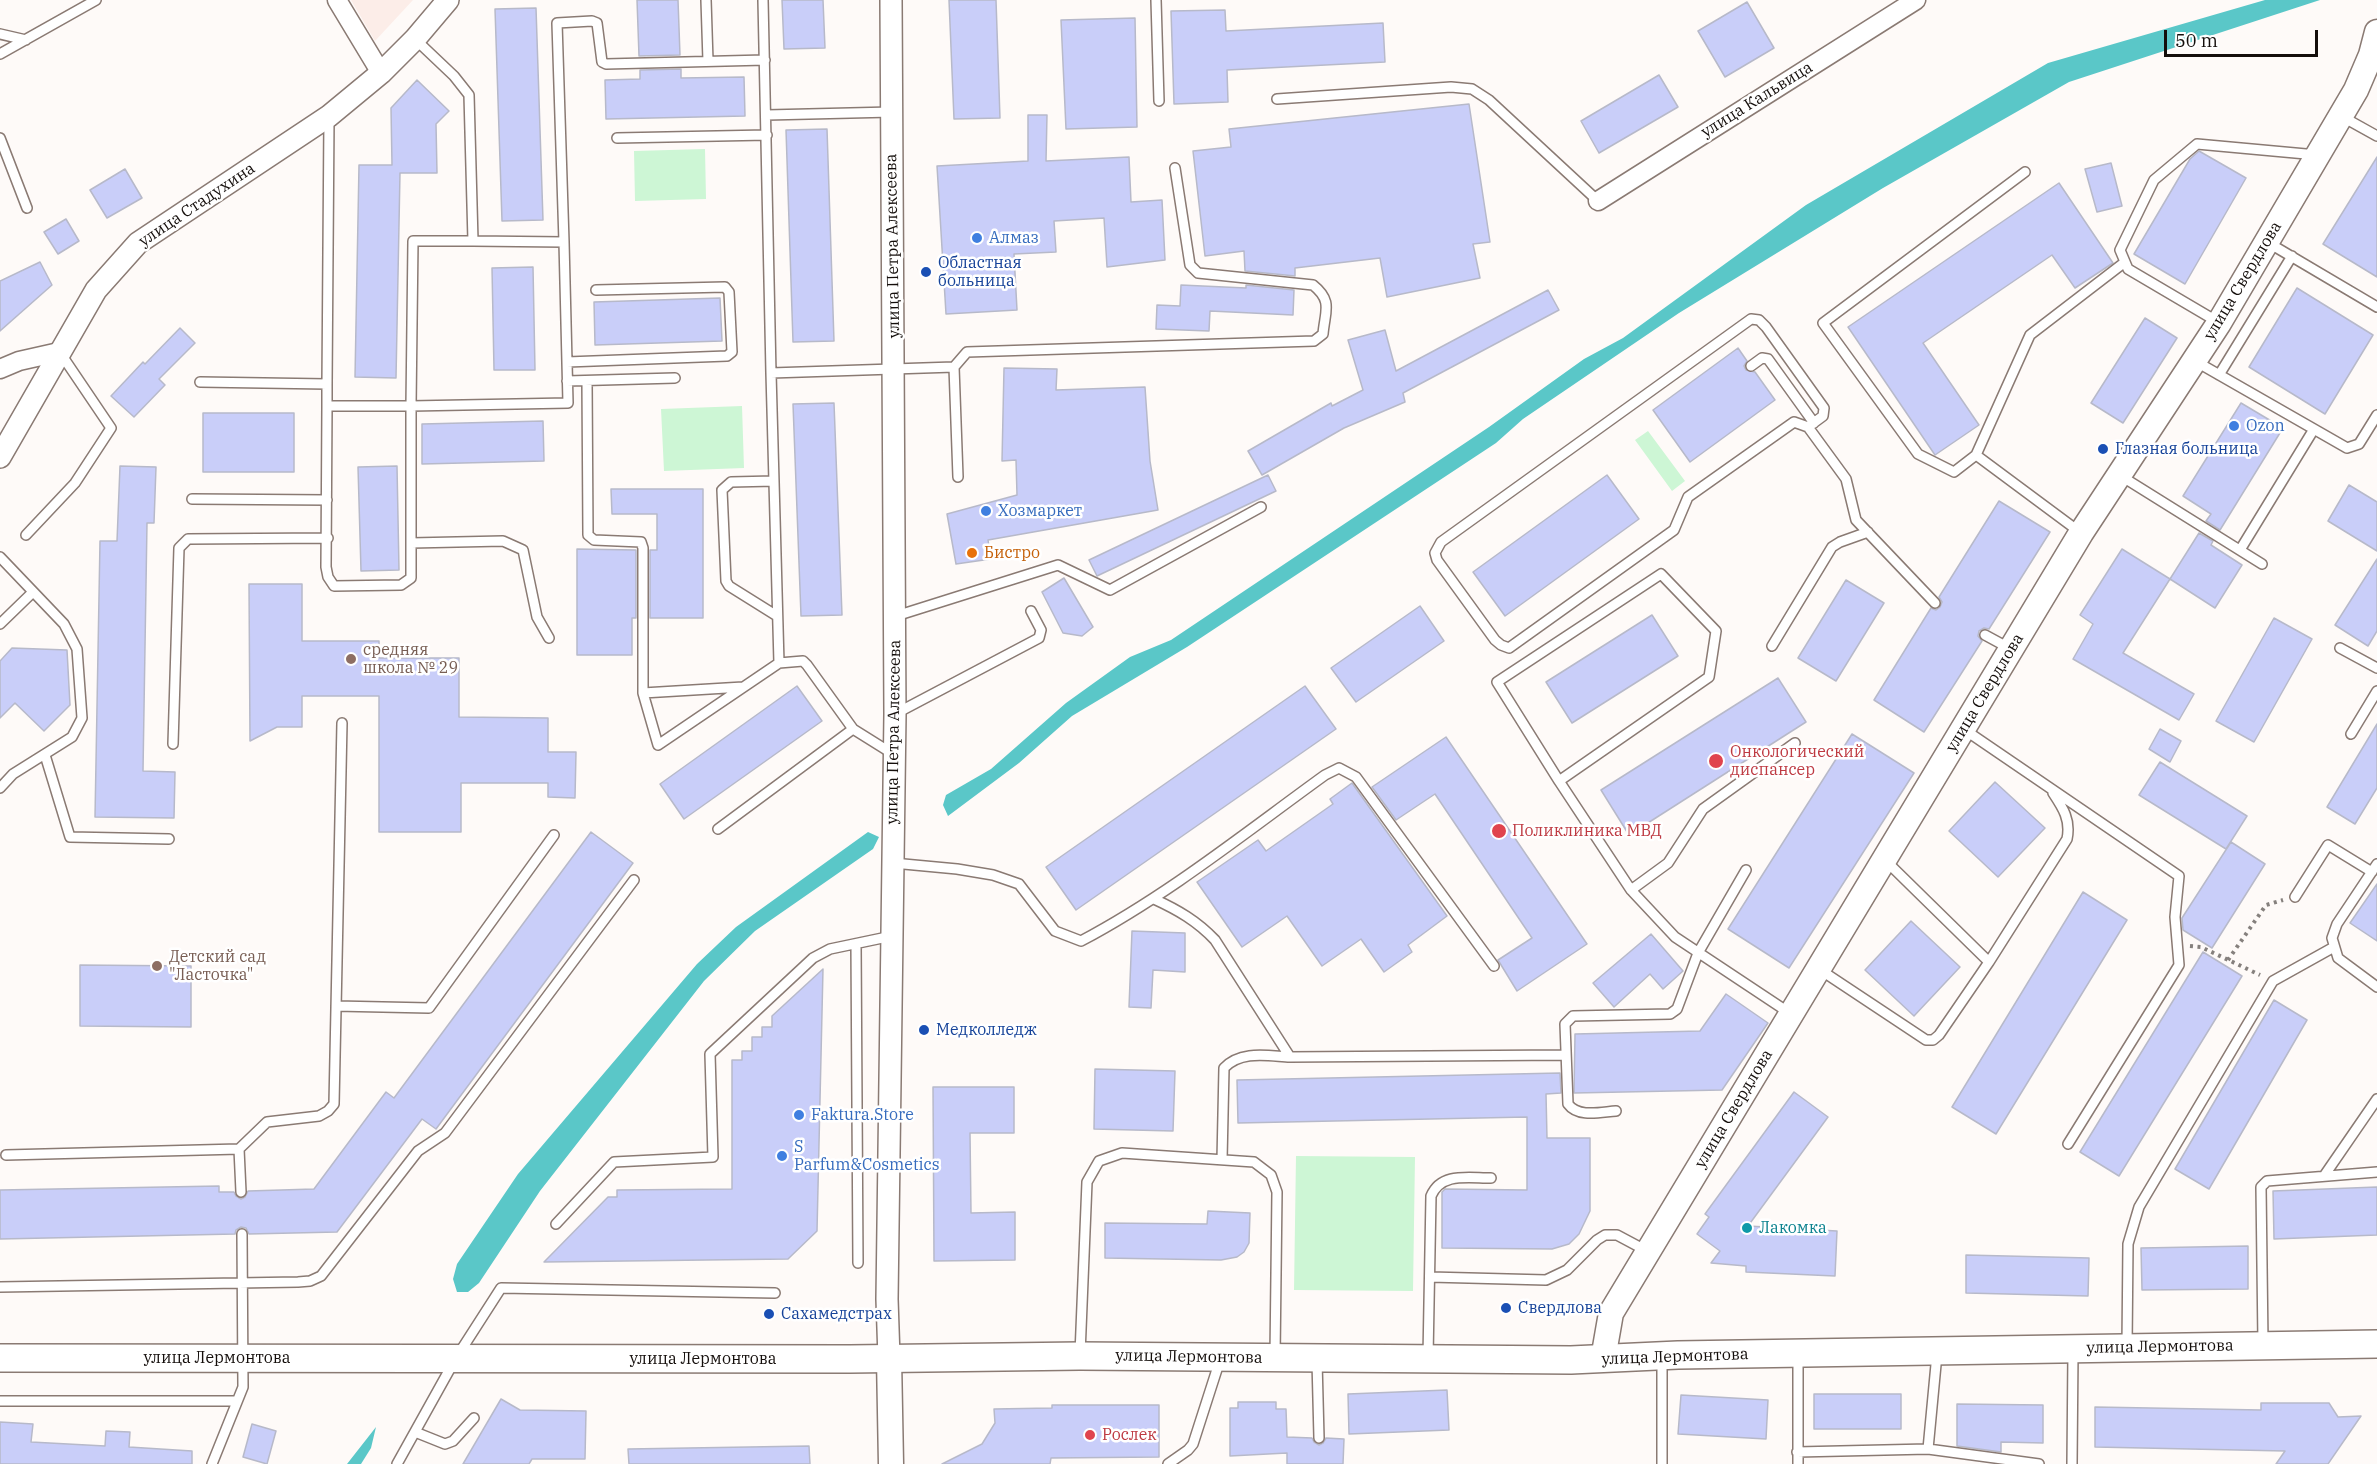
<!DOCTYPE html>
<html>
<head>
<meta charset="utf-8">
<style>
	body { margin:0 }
	#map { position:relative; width:2377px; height:1464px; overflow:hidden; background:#fefaf8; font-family:"IBM Plex Serif",serif }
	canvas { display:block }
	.scale { position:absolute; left:2164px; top:30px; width:154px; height:27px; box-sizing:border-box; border:3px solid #140e0b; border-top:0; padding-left:8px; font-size:18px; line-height:21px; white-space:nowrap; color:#140e0b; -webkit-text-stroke:4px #fff; paint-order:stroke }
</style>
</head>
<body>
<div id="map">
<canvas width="2377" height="1464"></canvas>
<div class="scale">50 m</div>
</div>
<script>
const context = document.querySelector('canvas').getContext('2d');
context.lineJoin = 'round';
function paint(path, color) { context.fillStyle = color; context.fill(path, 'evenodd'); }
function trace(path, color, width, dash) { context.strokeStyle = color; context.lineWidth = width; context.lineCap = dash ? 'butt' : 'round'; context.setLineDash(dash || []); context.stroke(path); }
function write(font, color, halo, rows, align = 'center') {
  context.font = font + ' "IBM Plex Serif",serif'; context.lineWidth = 5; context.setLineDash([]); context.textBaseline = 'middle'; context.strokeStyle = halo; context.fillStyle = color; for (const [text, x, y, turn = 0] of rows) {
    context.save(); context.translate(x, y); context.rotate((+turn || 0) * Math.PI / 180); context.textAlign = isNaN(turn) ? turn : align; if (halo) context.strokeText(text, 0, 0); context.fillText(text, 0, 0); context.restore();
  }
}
paint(new Path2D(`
	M351,0H413L375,41Z`), '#fcede8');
paint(new Path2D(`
	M705,149L706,199L635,201L634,151Z
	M742,406L744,468L664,471L661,409Z
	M1648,431L1685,481L1672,491L1635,440Z
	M1296,1156L1415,1157L1413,1291L1294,1290Z`), '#cdf6d5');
paint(new Path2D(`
	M2265,0H2320L2069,82L1883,188L1679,313L1523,419L1496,443L1187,647L1072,716L1019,763L948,816L943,805L946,795L991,769L1066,703L1130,657L1171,640L1489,427L1584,359L1623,338L1806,205L2048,63Z
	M868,832L879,837L873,849L755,931L704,981L540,1191L479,1283L468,1292H457L453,1279L457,1264L518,1174L697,964L736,927Z
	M376,1427L371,1448L361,1464H347Z`), '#5ac7c8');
const building = new Path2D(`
	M637,0H678L680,55L639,56Z
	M782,0H823L825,48L784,49Z
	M949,0H996L1000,118L954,119Z
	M1747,2L1774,48L1725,77L1698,31Z
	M536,8L543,220L502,221L495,9Z
	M1225,10L1226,31L1383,23L1385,62L1227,70L1228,102L1174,104L1171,11Z
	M1135,18L1137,127L1066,129L1061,20Z
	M681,69V78L744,77L745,116L606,119L605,80L640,79V70Z
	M1659,75L1678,107L1599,153L1581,121Z
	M417,80L449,111L436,124L437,173H400L396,378L355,377L359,165H392L391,108Z
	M1469,104L1490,242L1473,244L1480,278L1387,297L1380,258L1295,268V276L1245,271L1244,251L1205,256L1193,151L1231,147L1229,129Z
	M1028,115H1047L1046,161L1129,157L1131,202L1162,200L1165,260L1107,267L1104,218L1054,221L1056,252L1014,254L1017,310L946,314L937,166L1028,161Z
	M827,129L834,341L793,342L786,130Z
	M2199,151L2246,178L2185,284L2134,254L2190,159Z
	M2377,157V277L2323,244Z
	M2111,163L2122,206L2097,212L2085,169Z
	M125,169L142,198L107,218L90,190Z
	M2059,183L2113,263L2075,288L2052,255L1923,343L1979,425L1935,455L1848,327Z
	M66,219L79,241L58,254L44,232Z
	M40,262L52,285L0,331V281Z
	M533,267L535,370H494L492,268Z
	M1181,285L1246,288V285L1294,290L1293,315L1210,311L1209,331L1156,329L1157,305L1180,306Z
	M2297,288L2373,335L2325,414L2249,367Z
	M1548,290L1559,310L1403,393L1405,402L1344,428L1262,475L1248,451L1331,403L1332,406L1363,390L1348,340L1385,330L1396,371Z
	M720,298L722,341L595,345L594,302Z
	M2145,318L2177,338L2123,423L2091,403Z
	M180,328L195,343L159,379L165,385L134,417L111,396L143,362L145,364Z
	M1738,348L1747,361L1744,366L1746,370L1755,372L1775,400L1690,462L1653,410Z
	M1004,368L1057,369L1056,390L1145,387L1150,461L1158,510L988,540L991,559L956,564L947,514L1017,495L1016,460L1002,461Z
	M834,403L842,615L801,616L793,404Z
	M2241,403L2283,428L2220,530L2206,521L2211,514L2183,496Z
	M203,413H294V472H203Z
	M543,421L544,461L422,464V424Z
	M120,466L156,467L154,523H147L143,771L175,772L174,818L95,817L100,541H117Z
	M397,466L399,570L361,571L358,467Z
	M1268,475L1276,491L1097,576L1089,560Z
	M1607,475L1639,519L1505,616L1473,572Z
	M2349,485L2377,502V551L2328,521Z
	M611,489H703V618H650V550H657V514H612Z
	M1999,501L2050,532L1989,629L1984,628L1979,631L1978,636L1982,641L1924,732L1874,700L1931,608L1936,610L1940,607L1942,602L1939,597Z
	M2199,533L2213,541L2211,545L2242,565L2215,608L2170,579Z
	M577,549L636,550V618H632V655H577Z
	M2122,549L2170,579L2123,653L2194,694L2179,720L2073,659L2093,624L2080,615Z
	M2377,559V631L2368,646L2335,625Z
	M1064,578L1093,627L1082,636L1063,633L1042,592Z
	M1846,580L1884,603L1836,681L1798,658Z
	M249,584H302V641H379V658H459V717L548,718V752H576L575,798L548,797V783H461V832H379V696H302V727H277L250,741Z
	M1420,606L1444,641L1356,702L1331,668Z
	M1652,615L1678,656L1572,723L1546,682Z
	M2274,618L2312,639L2254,742L2216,721Z
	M12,648L67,650L70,705L44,731L15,703L0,718V661Z
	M1778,678L1806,722L1629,835L1601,790Z
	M797,686L822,721L684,819L660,784Z
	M1305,686L1336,729L1076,910L1046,867Z
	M2377,724V788L2355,824L2327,807Z
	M2160,729L2181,741L2170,762L2149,749Z
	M1852,734L1914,773L1789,968L1728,929Z
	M1446,737L1587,944L1517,991L1498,960L1532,938L1435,794L1396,820L1372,787Z
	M2160,762L2247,816L2226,849L2139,795Z
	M1995,782L2045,828L1998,877L1949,831Z
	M1352,783L1447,916L1408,945L1412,952L1384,972L1361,939L1322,966L1287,916L1242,947L1197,882L1258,840L1266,851L1333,804L1330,799Z
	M591,832L633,863L436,1129L422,1119L337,1232L249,1234L246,1228L241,1227L236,1230L235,1234L0,1239V1190L219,1186V1192H234L236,1196L241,1199L245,1197L248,1191L314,1189L386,1092L394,1098Z
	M2231,842L2265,864L2212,948L2183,930L2182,918Z
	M2377,884V941L2350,923Z
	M2083,892L2127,920L1996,1134L1952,1107Z
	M1911,921L1960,967L1914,1016L1865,970Z
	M1132,931L1185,933V972L1153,970L1151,1008L1129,1007Z
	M1651,934L1683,971L1663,989L1650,974L1614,1007L1593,983Z
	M2203,952L2242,976L2119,1176L2080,1152Z
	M80,965L191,966V1027L80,1026Z
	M823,969L817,1231L788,1259L544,1262L608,1197H617V1190L732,1189V1060H742V1051H752V1037H762V1027H772V1016Z
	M1726,994L1768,1023L1722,1090L1574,1093L1575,1034L1700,1031Z
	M2274,1000L2307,1020L2209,1189L2175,1169Z
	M1095,1069L1175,1071L1173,1131L1094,1129Z
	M1560,1073L1561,1093L1546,1094L1547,1138H1590V1211L1579,1234L1569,1244L1552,1249L1442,1248V1192L1445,1189L1527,1190V1117L1238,1123L1237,1080Z
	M933,1087H1014V1133H970L971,1213L1015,1212V1260L934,1261Z
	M1794,1092L1828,1117L1748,1226L1837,1231L1835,1276L1746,1272V1266L1711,1263L1720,1251L1697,1234L1709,1217L1705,1214Z
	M2377,1187V1235L2274,1239L2273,1191Z
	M1208,1211L1250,1213L1249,1243L1244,1252L1237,1257L1221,1260L1105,1258V1223L1207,1224Z
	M2248,1246V1289L2142,1290L2141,1248Z
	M1966,1255L2089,1258L2088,1296L1966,1293Z
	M1447,1390L1449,1430L1349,1434L1348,1394Z
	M1814,1394H1901V1429H1814Z
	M1681,1395L1768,1400L1766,1439L1678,1434Z
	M501,1399L520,1410L586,1411L585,1459H532L529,1464H463Z
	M1238,1402H1276V1409H1286L1287,1437L1312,1438L1314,1442L1319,1445L1323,1443L1326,1438L1344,1439L1343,1464H1287V1453L1230,1456V1408H1238Z
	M2261,1403H2329L2338,1417L2361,1416L2328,1464H2276L2285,1451L2095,1447V1407L2261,1410Z
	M1957,1404L2043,1405V1443L2001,1442V1452L1957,1446Z
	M1052,1405H1159V1457L1051,1458L1050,1464H942L982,1444L995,1423L994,1409L1052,1408Z
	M0,1422L33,1424L31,1442L105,1446L106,1431L130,1432L129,1447L192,1451V1464H0Z
	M252,1424L276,1431L267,1464L243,1457Z
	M809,1446L810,1464H629L628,1449Z`);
paint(building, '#c9cef9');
trace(building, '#b7b9c9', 1.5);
const service = new Path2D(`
	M706,0L708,61
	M763,0L771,373
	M1156,0L1159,101
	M0,34L26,40
	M415,39L454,76L469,95L473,241H413L411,406L568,403L564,242L473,241
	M0,54L96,0
	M1277,99L1451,87L1472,89L1489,100L1598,201
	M767,115L892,112
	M2341,116L2377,136
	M0,138L27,208
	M617,138L767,135
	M2025,172L1823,323L1918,454L1954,472L1976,455L2081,533
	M564,242L557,23L592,21L597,23L602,62L606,64L765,60
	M2267,242L2377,307
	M2218,322L2128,269L2120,250L2154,180L2197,144L2317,155
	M2195,361L2347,448L2359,444L2377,415
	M567,362L727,356L732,352L729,292L725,287L596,290
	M1751,366L1762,358L1768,359L1814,423
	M2219,375L2292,256
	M567,381L675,378
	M587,381L588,535L594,540L641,542L643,548V693L658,745L779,663L803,661L807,665L853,729L893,754
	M200,382L327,384
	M327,406H411V578L401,585L334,586L328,577L326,567L327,406V384L329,118
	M1808,427L1823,416L1824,408L1766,327L1759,320L1751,319L1441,542L1435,553L1437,560L1495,640L1501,645L1509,648L1674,530L1688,497L1794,422L1808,427L1846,479L1856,520L1935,603
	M1976,455L2030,335L2125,262
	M2121,476L2262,564
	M958,477L954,367L967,352L1314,341L1323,334C1325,311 1333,301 1313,285L1198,273L1190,265L1175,168
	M774,481L731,482L722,490L726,581L729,586L777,616
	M192,499L327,500
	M26,535L75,483L111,428L61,354
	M411,543L503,541L523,550L537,617L549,638
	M2240,550L2314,429
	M0,557L64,624L77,649L82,718L72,737L13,774L0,788
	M896,616L1058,565L1110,590L1261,507
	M0,624L33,592
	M1985,635L2009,648
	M1772,646L1832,547L1840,542L1868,532
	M2340,648L2377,668
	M779,663L771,373L954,367
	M643,693L743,687
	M895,714L1039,638L1041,630L1031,611
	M1965,730L2179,876L2175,917L2179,965L2068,1144
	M2351,734L2377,691
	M173,744L179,548L188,539L328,538
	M45,755L70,837L169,839
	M1559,781L1709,677L1716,631L1661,574L1497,682L1559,781L1631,890L1675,937L1791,1014
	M718,829L853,729
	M1886,861L1989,962
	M893,863L957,869L993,875L1019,884L1055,931L1081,941C1168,895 1246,832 1325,775L1339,768L1356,777L1494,966
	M2377,864L2337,924L2332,938L2338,958L2377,987
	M1631,890L1668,863L1703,809L1795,743
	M2295,897L2328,845L2372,872
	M1154,899C1178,910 1197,921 1215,940L1290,1057L1566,1055
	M856,944L858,1263
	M1819,969L1926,1040H1933L1939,1035L1989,962L2067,839C2071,820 2063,808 2053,793
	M336,1006L429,1008L554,835
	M1616,1111C1601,1112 1578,1118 1568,1104L1565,1024L1573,1016L1670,1014L1677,1009L1698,953L1746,870
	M239,1149L241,1192
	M6,1155L239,1149L267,1122L319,1116L328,1111L334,1104L342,723
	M1222,1160L1224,1068C1241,1050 1268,1056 1290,1057
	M2324,1176L2377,1099
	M556,1224L614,1162L713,1157L710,1054L813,958L830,949L892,936
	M1430,1277L1546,1280L1567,1270L1597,1240L1605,1235H1617L1647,1251
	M0,1287L298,1282L310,1281L321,1276L418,1151L445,1133L634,880
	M2263,1343L2261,1187L2267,1181L2377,1172
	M2127,1346L2128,1244L2139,1207L2273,981L2334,947
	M1080,1354L1087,1182L1099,1161L1122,1153L1254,1162L1271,1175L1277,1192L1275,1356
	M1428,1357L1431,1196C1441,1172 1468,1178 1491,1178
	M1317,1361L1319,1438
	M0,1401H236
	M415,1432L445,1444L453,1441L474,1418
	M1928,1449L1937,1354
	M1797,1452L1928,1449L2039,1464
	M212,1464L243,1387L242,1234
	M397,1464L456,1358L501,1288L775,1293
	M1168,1464L1188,1450L1193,1444L1220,1360
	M1662,1464V1358
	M1798,1464V1357
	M2072,1464L2073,1352`);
const minor = new Path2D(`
	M337,0L381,73
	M1598,201L1916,0
	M0,369L19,361L59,352`);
const tertiary = new Path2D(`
	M0,457L96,290L138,243L329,116L381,73L415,39L448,0
	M889,1358L887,1299L895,714L891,0`);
const secondary = new Path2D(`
	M889,1358L891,1464
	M1603,1359L1611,1313L2081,533L2219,323L2356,90L2371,55L2377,32`);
const primary = new Path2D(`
	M0,1358L850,1359L1080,1356L1571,1360L1678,1355L2377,1344`);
trace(service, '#8a7a73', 12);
trace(minor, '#8a7a73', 21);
trace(tertiary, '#8a7a73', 24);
trace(secondary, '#8a7a73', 27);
trace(primary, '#8a7a73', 30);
trace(new Path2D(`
	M2190,946L2201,947L2260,975
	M2228,960L2266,905L2283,900`), '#85807d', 4, [3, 4.5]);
trace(service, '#fff', 9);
trace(minor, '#fff', 18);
trace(tertiary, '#fff', 21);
trace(secondary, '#fff', 24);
trace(primary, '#fff', 27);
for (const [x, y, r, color] of [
	[977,238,6,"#3f7fe0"],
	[926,272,6,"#1a4fb4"],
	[2234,426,6,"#3f7fe0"],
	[2103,449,6,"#1a4fb4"],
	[986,511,6,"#3f7fe0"],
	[972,553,6,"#e8710a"],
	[351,659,6,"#8d6e63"],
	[1716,761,8,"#e0444e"],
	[1499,831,8,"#e0444e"],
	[157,966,6,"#8d6e63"],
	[924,1030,6,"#1a4fb4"],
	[799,1115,6,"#3f7fe0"],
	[782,1156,6,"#3f7fe0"],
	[1747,1228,6,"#0f9aa8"],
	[1506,1308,6,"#1a4fb4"],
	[769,1314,6,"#1a4fb4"],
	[1090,1435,6,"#e0444e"]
]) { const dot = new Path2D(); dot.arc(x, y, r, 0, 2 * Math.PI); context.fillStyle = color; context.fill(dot); trace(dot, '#fff', 2); }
write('16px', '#140e0b', '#fff', [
	["улица Кальвица",1757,100,-32],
	["улица Стадухина",197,205,-34],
	["улица Петра Алексеева",893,246,-91],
	["улица Свердлова",2243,281,-59],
	["улица Свердлова",1985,693,-59],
	["улица Петра Алексеева",894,732,-89],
	["улица Свердлова",1734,1109,-59],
	["улица Лермонтова",2160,1347,-1],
	["улица Лермонтова",1189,1357,1],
	["улица Лермонтова",1675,1357,-2],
	["улица Лермонтова",217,1358],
	["улица Лермонтова",703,1359]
]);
write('16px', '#366cbe', '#fff', [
	["Алмаз",989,238],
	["Ozon",2246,426],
	["Хозмаркет",998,511],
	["Faktura.Store",811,1115],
	["S",794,1147],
	["Parfum&Cosmetics",794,1165]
], 'left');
write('16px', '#164399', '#fff', [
	["Областная",938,263],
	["больница",938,281],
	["Глазная больница",2115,449],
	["Медколледж",936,1030],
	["Свердлова",1518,1308],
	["Сахамедстрах",781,1314]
], 'left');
write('16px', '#c56008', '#fff', [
	["Бистро",984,553]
], 'left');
write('16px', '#785e54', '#fff', [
	["средняя",363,650],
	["школа № 29",363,668],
	["Детский сад",169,957],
	["\"Ласточка\"",169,975]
], 'left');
write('16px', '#be3a42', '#fff', [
	["Онкологический",1730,752],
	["диспансер",1730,770],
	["Поликлиника МВД",1512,831],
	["Рослек",1102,1435]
], 'left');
write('16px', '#0d838f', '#fff', [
	["Лакомка",1759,1228]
], 'left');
</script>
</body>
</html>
